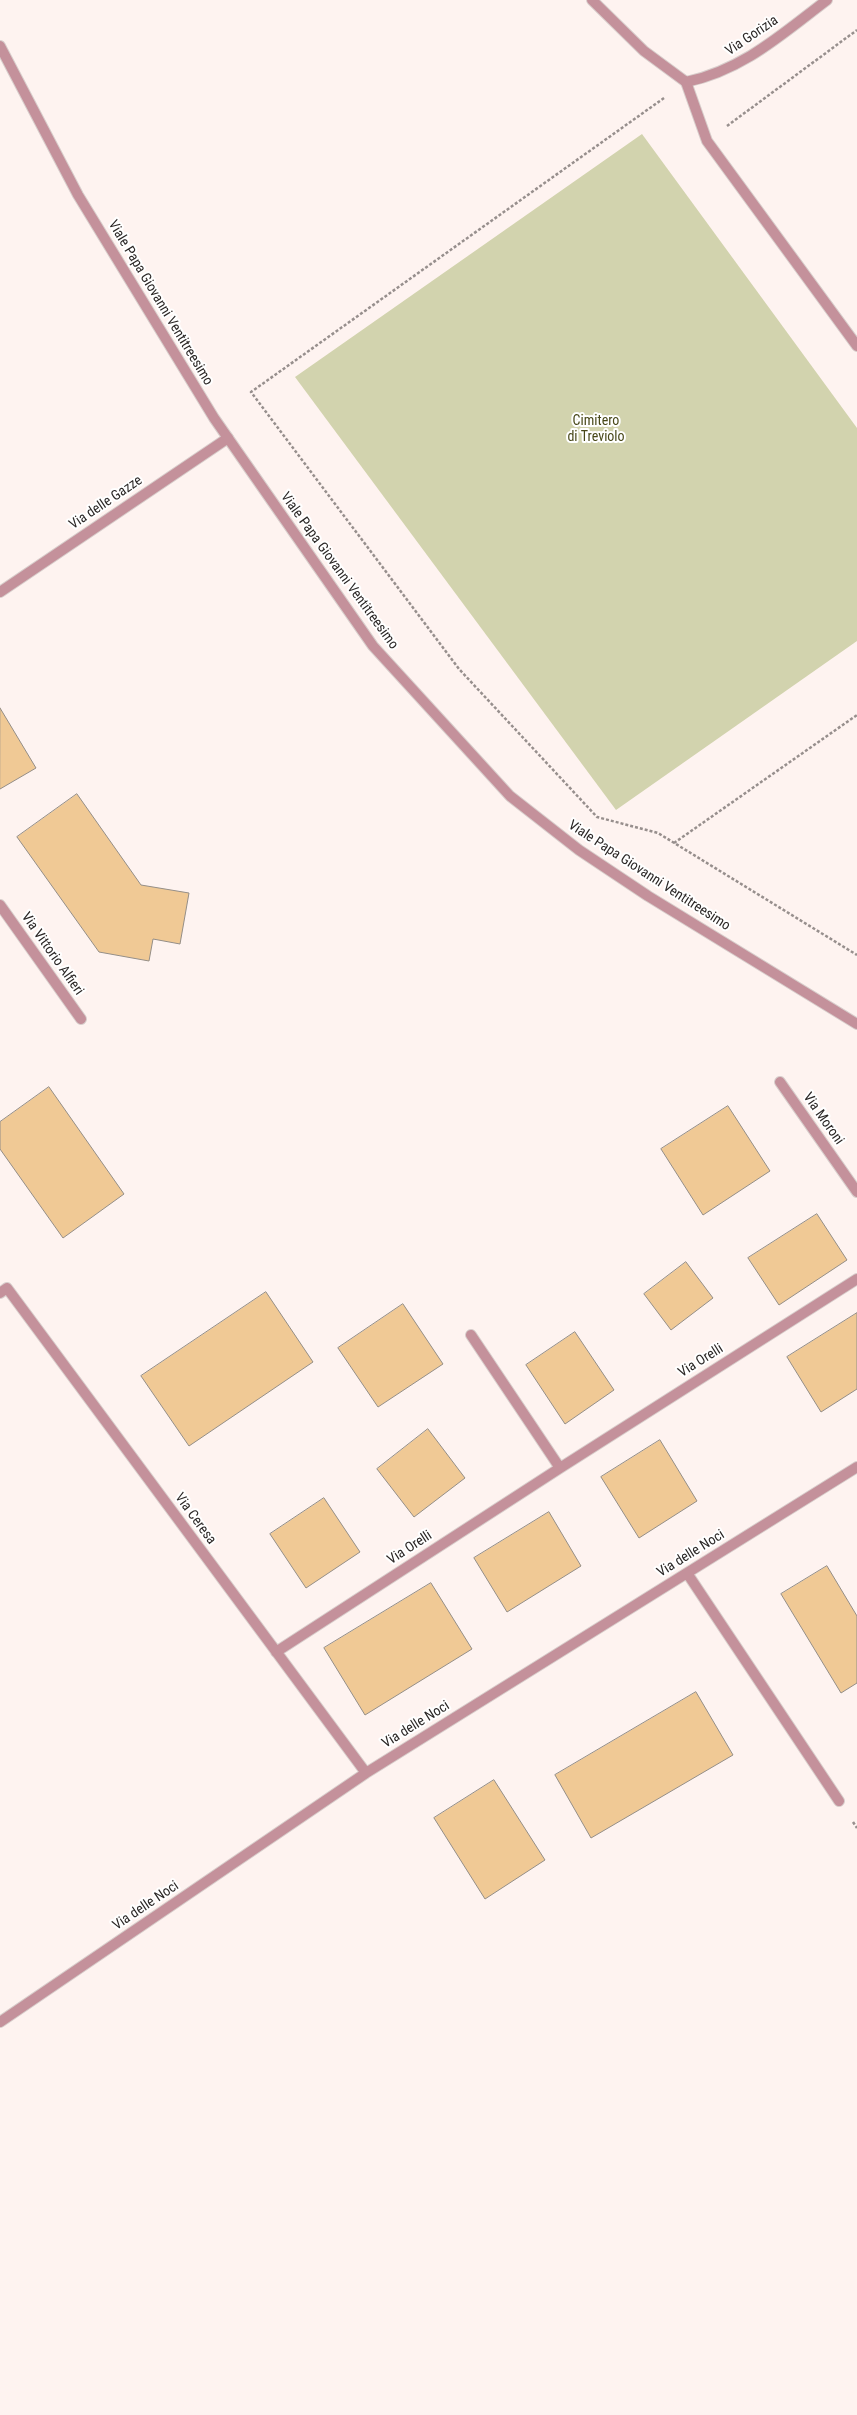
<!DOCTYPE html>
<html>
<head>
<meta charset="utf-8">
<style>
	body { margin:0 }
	canvas { display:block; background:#fef3f0 }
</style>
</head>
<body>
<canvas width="857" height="2415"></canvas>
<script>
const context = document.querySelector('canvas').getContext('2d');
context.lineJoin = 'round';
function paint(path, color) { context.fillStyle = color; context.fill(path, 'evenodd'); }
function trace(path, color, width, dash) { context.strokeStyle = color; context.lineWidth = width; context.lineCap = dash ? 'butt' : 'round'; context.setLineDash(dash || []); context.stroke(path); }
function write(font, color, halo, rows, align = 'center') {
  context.font = font + ' "Roboto Condensed",sans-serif'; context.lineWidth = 4; context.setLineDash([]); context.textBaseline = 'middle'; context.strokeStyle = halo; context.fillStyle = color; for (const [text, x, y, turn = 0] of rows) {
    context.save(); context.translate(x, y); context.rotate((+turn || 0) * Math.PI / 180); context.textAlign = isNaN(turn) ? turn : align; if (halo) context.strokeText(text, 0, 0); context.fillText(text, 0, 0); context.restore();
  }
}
paint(new Path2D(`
	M642,134L857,428V641L616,810L295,377Z`), '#d2d3ae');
const building = new Path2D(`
	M0,708L36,768L0,789Z
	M77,794L141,885L189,893L180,944L153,939L149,961L99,952L17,837Z
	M49,1087L124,1194L63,1238L0,1149V1122Z
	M728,1106L770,1171L703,1215L661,1149Z
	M817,1214L847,1260L779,1305L748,1258Z
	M686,1262L713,1298L671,1330L644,1294Z
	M266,1292L313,1362L189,1446L141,1376Z
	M403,1304L443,1364L378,1407L338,1348Z
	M857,1313V1389L821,1412L787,1357Z
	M575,1332L614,1390L565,1424L526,1365Z
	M428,1429L465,1478L414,1517L377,1469Z
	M660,1440L697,1501L639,1538L601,1477Z
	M324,1498L360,1552L306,1588L270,1534Z
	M549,1512L581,1566L507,1612L474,1558Z
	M827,1566L857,1616V1683L841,1693L781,1594Z
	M431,1583L472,1649L365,1715L324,1648Z
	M696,1692L733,1755L591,1838L555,1775Z
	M494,1780L545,1860L485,1899L434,1818Z`);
paint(building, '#f0c995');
trace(building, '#948e87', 1);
const pedestrian = new Path2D(`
	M686,82L707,141L857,346`);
const minor = new Path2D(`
	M0,592L228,438
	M0,905L81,1019
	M780,1082L857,1192
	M0,1293L7,1288L366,1773
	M471,1335L560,1468
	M687,1573L839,1801
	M276,1652L560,1468L857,1279
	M0,2022L366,1773L857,1467`);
const tertiary = new Path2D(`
	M592,0L644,51L686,82C743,70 782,34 827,0
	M0,46L78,195L214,418L373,646L510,796L579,850L648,896L857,1024`);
trace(pedestrian, '#d8cecc', 12);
trace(minor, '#d8cecc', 12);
trace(tertiary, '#d8cecc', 12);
trace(new Path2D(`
	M664,98L251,392L459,669L597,817L658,833L857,955
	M727,126L857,30
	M674,843L857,715
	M853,1822L857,1828`), '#978f8d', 2.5, [3, 2]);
trace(pedestrian, '#c4919b', 10);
trace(minor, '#c4919b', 10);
trace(tertiary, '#c4919b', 10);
write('14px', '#2b2726', '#fff', [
	["Via Gorizia",752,36,-34],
	["Viale Papa Giovanni Ventitreesimo",160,303,59],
	["Via delle Gazze",106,503,-34],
	["Viale Papa Giovanni Ventitreesimo",339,571,54],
	["Viale Papa Giovanni Ventitreesimo",649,876,33],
	["Via Vittorio Alfieri",52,954,55],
	["Via Moroni",823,1119,55],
	["Via Orelli",701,1361,-32],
	["Via Ceresa",195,1519,54],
	["Via Orelli",410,1548,-33],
	["Via delle Noci",691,1554,-32],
	["Via delle Noci",416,1725,-32],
	["Via delle Noci",146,1906,-34]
]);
write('14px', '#484819', '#fff', [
	["Cimitero",596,421],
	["di Treviolo",596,437]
]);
</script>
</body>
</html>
